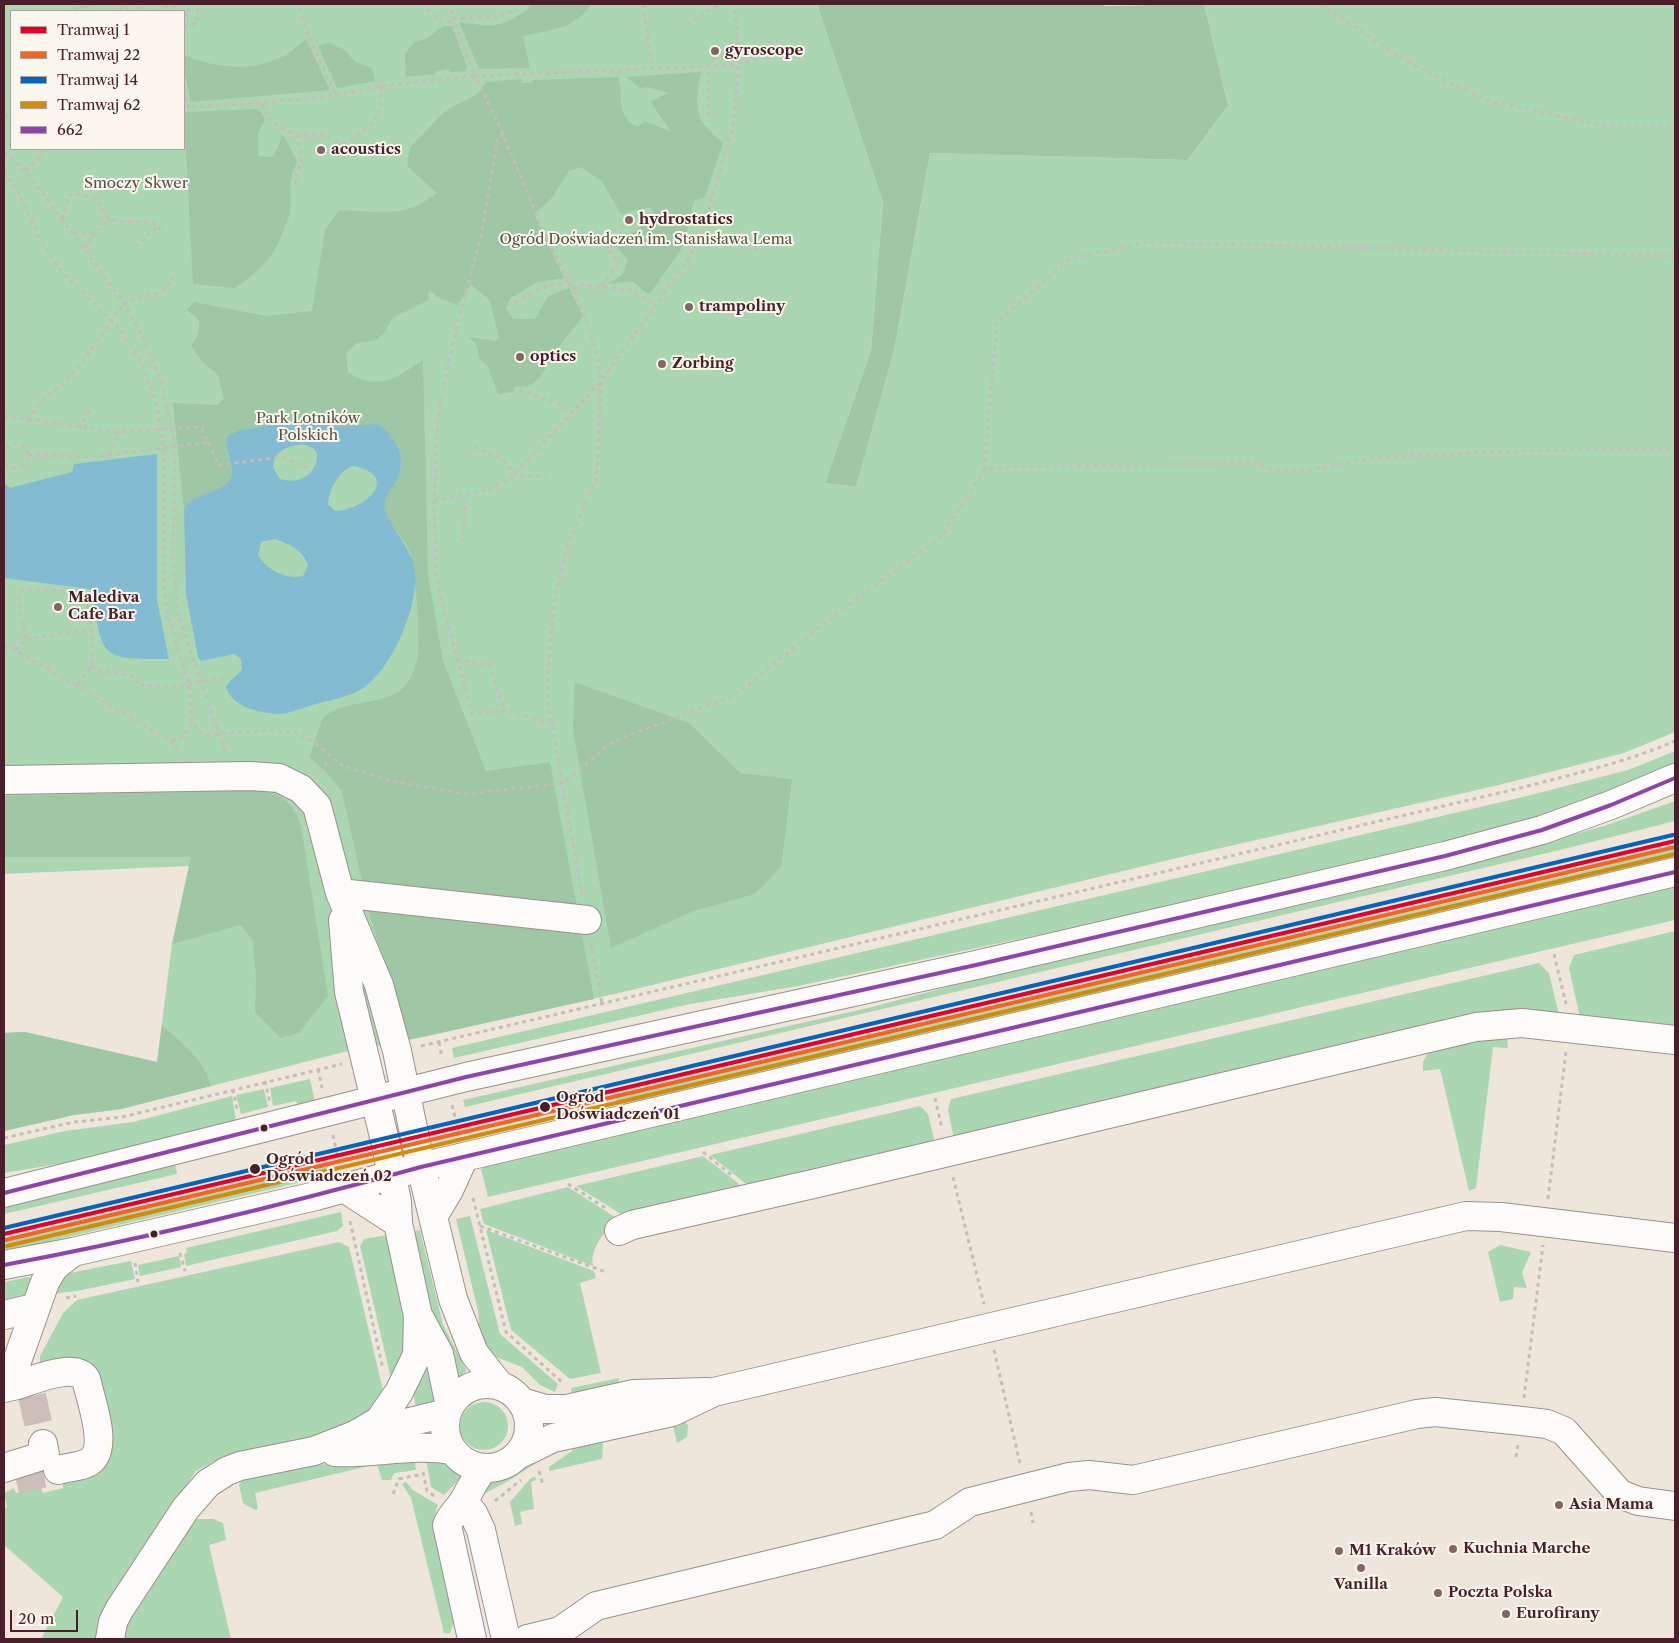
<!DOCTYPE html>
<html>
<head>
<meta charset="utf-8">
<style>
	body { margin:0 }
	#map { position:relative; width:1679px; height:1643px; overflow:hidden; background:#eee6da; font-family:"Libre Caslon Text",serif }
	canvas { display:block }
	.frame { position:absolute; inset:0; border:5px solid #4a1f2b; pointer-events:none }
	.legend { position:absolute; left:10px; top:10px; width:175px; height:140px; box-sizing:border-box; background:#fbf7ec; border:1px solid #b4a19f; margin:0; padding:6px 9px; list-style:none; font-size:15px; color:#4a1f2b }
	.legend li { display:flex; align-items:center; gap:10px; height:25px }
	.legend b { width:25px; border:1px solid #b4a19f }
	.scale { position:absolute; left:10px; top:1610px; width:68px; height:22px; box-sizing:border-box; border:2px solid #4a1f2b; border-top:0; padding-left:6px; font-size:15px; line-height:18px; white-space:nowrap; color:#4a1f2b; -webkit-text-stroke:4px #fbf7ec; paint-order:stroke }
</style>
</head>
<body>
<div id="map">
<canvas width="1679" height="1643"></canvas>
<div class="frame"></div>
<ul class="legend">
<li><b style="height:6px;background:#e4002b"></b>Tramwaj 1</li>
<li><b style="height:6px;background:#f26522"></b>Tramwaj 22</li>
<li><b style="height:6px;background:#0065bd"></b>Tramwaj 14</li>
<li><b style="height:6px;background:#d48b09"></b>Tramwaj 62</li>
<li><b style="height:6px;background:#8e44ad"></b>662</li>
</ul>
<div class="scale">20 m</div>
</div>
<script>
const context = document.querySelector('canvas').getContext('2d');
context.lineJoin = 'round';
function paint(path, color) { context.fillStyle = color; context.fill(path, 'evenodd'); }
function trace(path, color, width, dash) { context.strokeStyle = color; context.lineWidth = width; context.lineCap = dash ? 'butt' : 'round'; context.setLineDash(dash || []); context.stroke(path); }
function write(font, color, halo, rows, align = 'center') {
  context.font = font + ' "Libre Caslon Text",serif'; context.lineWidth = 4; context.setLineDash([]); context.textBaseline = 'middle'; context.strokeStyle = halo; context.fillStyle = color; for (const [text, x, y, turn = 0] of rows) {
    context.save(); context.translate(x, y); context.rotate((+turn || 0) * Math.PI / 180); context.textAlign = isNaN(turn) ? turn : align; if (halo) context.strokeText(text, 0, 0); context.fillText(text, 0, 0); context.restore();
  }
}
paint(new Path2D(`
	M4,4H817L883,202L871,350L825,483L856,487L894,351L930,153L1188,160L1228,105L1204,4H1675V732L1624,753L1499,785L1177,858L619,993L428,1036L344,1052L121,1109L74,1115L4,1131V1033L25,1032L157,1062L172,944L189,866L4,874ZM11,11H184V149H11Z
	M1675,751V765L1619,789L1543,817L1486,833L1216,897L798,986L690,1004L454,1058L452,1048L1527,796L1628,770Z
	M1675,801V821L1564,849L465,1107L463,1100L872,1007L996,974L1466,864L1604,826Z
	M1675,846V857L1644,866L618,1107L616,1098L1589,870Z
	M1675,884V920L488,1197L481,1169L487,1165Z
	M1675,931V1029L1580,1018L1569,968L1574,955Z
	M1539,963L1549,973L1559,1015L954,1139L948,1110L951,1099Z
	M1507,1038L1508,1048L1493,1047L1476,1188L1469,1191L1440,1069L1423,1071V1062L1428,1052L1465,1040Z
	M310,1079L315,1102L298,1106L296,1101L273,1106L270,1088Z
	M264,1089L268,1107L241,1114L236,1095Z
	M232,1096L236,1121L70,1162L4,1173V1145L65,1131L133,1122Z
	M920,1106L928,1114L935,1143L750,1187L710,1155Z
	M703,1156L738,1183L742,1189L624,1216L576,1186Z
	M175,1164L177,1174L4,1214V1206Z
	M329,1165L331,1175L4,1252V1241Z
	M568,1187L615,1217L617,1221C604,1232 590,1248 593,1266L484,1224L480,1209Z
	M341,1212L343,1226L337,1231L186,1266L184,1254L187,1253L186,1248Z
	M470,1216L500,1334L558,1384L555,1392L540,1385L522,1367L493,1356L481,1344L478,1311L456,1219Z
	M420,1230L443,1325L467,1371L453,1381L434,1327L411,1232Z
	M486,1230L594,1271L596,1278L580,1283L601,1373L570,1379L511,1330Z
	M388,1235L410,1334L392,1383L360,1246L364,1239Z
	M339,1242L349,1247L383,1390L389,1393L353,1428L218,1459L196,1471L107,1606L98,1627L96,1639H41L63,1597L4,1545V1509L7,1507L4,1493L14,1488L16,1493L41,1488L43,1493L63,1488V1475L85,1470L93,1379L43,1367L40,1363V1356L63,1313L77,1300Z
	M1500,1245L1531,1252L1522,1273L1527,1288L1514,1287L1513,1299L1500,1302L1488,1252Z
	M179,1256L181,1267L140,1276L138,1265Z
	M131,1261L135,1279L77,1291L52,1294L65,1274Z
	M28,1277L33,1279L25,1298L4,1307V1282Z
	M427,1357L439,1393L434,1403L417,1413L413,1393Z
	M619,1378L618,1385L572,1395L571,1388Z
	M460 1426a24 24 0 1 1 48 0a24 24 0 1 1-48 0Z
	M683,1419L688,1425L687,1437L677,1443L673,1426L603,1442L602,1459L549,1471V1467L572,1451L574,1441Z
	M560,1447L510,1480L478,1497L489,1479C510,1475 539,1457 560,1447Z
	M425,1454L436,1457L464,1475L444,1495L431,1487Z
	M414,1456L416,1470L394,1473L391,1480H382L377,1464L255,1493L258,1509L255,1510L243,1503L239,1485L243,1479L294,1467Z
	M535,1476L536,1480L531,1482L534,1509L520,1512L522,1524L515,1526L510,1502L530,1479Z
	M406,1482L413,1490L438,1505C423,1540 466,1606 450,1633H444L411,1498L402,1484Z
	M196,1519H213L223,1523L226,1540L209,1545L231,1639H123L126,1624L191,1522Z`), '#aad7b1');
paint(new Path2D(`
	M528,4H591C576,29 550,30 523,36L530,68L479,69L459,22C494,27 500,29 529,8Z
	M817,4H1098L1106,6L1204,4L1228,105L1188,160L930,153L894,351L856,487L825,483L871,350L883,202Z
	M443,26H452L467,67L465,71L450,72L449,69L436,71V74L406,77L405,54L414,42L428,38Z
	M306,39L330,90L191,102L184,71V55C211,67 249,72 277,59C288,55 297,46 306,39Z
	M328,42L345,50L355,62L372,68L375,81L337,88L318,46Z
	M702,72C697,84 694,112 703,123C708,130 716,136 723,143L705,197L694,201L683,246L650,294L645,292L632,281L608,284L622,275L628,260L611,240L636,231L654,212L649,207L621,214L601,180L580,167L569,171L552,198L534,214L564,278L538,282L510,298L506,309L513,319H535L548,296L569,288L583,316L558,348L541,376L530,386L514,387V392L498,394L487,365L479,358L477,346L469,337L496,341L499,338L490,301L471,284L458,305L437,297L430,290L428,295L429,300L393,318L384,333L374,341L357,343L346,353L348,372C377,392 397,378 423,360L428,575L443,661L486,771L550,762L594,999L408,1040L369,913L342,792L327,773L309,757C312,751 321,721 323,718C346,695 398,711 412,674C414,668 417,662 418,656C420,637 416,567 409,550C403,536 385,522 384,507C384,492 398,480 402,465L360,426L341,427L315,422L281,423L266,428L240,430L226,448C228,456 234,467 233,475C228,497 189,490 184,510L173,403L217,405L224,399L218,375L202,362L191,345C198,337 200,330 199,320L187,310L194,302L266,316L312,311L325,230L339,210C380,211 402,220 437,193L407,166L410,147L445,111L479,93L486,82L522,79V83L533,82V80L618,77C624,97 615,117 638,127L644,121L670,131L651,102L668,93L648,87L640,88L626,77Z
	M259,109L265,120L258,133V156L272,157L279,146L281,135L285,137L297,162C286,183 293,191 290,211C290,216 287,221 285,226C274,258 262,269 235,288L193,284L184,112Z
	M575,682L689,723L740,773L792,779L781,867L755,894L694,911L611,948L573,730Z
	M256,790C280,791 294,804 301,826L328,996L299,1033L281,1038L255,1012L256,980L253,941L241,925L172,944L191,857H4V796Z
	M162,1025C181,1042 205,1060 211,1086L121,1109L74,1115L4,1131V1033L25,1032L157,1062Z`), '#9fc7a5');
paint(new Path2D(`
	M305,421L341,427L377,424C394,432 406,457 399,475C394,487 385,493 384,506C384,518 410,547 414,566C422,601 391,673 360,690C345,698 328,700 313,705C302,708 287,715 276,714C257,712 232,707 226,687L231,680L242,670L241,659L234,654L201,661L198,657L186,594L184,510C188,493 219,495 229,481C239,469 222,451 228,436L240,430ZM302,444L313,448L317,453C318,475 298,485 280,479L273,468C274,450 286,447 302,444ZM354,466C401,476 366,510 335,511L328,504C329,490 339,469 354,466ZM275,539C289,544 303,550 308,565L303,576C286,580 267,570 258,555L261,542Z
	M157,454V600L169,659C95,660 105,656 90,589L4,578V483L10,488L72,472L74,464Z`), '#83bbd3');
trace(new Path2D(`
	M32,1396L43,1444
	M16,1480L58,1470`), '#cdbeb7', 28, [28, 14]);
const minor = new Path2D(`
	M4,780L250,776L279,778L301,789L317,806L340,893L379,985L397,1051L421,1167L453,1299L474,1353L500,1386
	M340,893L587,920
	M343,920L349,992L386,1145L397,1202L398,1223L418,1316L417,1355L399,1392L379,1421L355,1435
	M344,1188L398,1223
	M434,1215L449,1190L464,1157
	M619,1231L632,1225L813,1184L1476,1027L1522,1023L1675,1040
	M4,1315L34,1308
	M419,1317L439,1354L450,1406
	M445 1426a42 42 0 1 1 84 0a42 42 0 1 1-84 0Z
	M17,1385C34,1380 75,1362 86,1379C90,1398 110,1449 89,1462C81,1467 68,1467 58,1470
	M4,1388L17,1385L16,1364L45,1282L54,1267L73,1252
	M521,1402L545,1409H567L634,1394L707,1392
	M335,1452C374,1454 413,1443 452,1450
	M516,1456L553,1438L672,1412L714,1392L1466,1216L1501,1217L1675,1238
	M4,1468L45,1455L43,1444
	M463,1502L473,1513L481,1530L506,1639
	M110,1639L113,1622L119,1610L186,1508L208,1483L227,1471L240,1466L314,1451L355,1435L447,1413
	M472,1639L447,1525C451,1515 458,1510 463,1502C471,1489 473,1481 484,1468
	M527,1639L560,1631L596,1606L935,1525L970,1502L1069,1477L1089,1475L1133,1480L1417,1414L1435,1412L1522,1421L1547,1424L1564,1431L1620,1494L1638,1501L1675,1506`);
const major = new Path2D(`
	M4,1193L466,1077L976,965L1445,856L1542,830L1611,805L1675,778
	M4,1265L73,1252L316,1196L421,1167L1675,872`);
trace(minor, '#9b908c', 30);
trace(major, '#9b908c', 30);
trace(new Path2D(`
	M165,4L166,11
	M174,4L179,11
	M422,4L442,22H454
	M643,4L652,69
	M1320,4L1411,64L1486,100L1605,126H1675
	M299,8L309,37L336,95
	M76,11L77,7L93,4
	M119,11L120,9L127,8L129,11
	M139,11L138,6L142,4
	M154,11L156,9
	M184,16L189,15L188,6L185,4
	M453,18L498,17L518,10
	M687,25L719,4
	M184,27L197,23L198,4
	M738,63L757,61L769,43L778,41
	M184,89L188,108
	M262,103C266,121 281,128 296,136L302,157L294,189
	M184,107L262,103L336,95L381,86L475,76L453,18L450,4
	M709,116V67L712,61L735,39H738
	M4,117H11
	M503,134L498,137L481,236L460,313L444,384L438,420L434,501L436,570L439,592L473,715L504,710L551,723
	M296,136L320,135L345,143C372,127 383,119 381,86
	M4,152L25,170L124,303L143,338L162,384L175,446L173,556L178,614L225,752
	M25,170L39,159L44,149
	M4,171L17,190L38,235L50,255L66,276L120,329L140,360L150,385L157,408L164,448L163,572L167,613L189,684L192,722L201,733L209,735L271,730L293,732L314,742L343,766L391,781L466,794L563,783L614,741L734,696L841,610L941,537L984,470L1003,467L1255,463L1272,470H1311L1371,458L1511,451L1675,449
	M62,219L69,195C108,193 92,206 112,221L152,222L164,232
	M623,225L601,238L618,263L601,287L630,290L656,305
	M74,234L96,232L110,219
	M701,235L721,234L758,249
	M136,247L158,226
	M84,249L95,233
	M573,289L583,285L601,287
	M515,303L541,288L569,282
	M519,390L558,403L572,414
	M4,416L115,432L201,427L219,465L281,457L308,468
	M28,420L41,401L62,385L78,368L124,303L161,292L168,287L175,271
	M79,428L92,407
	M4 456a12 12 0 1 1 24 0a12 12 0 1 1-24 0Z
	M474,447L502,459L515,473L522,477L546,476
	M28,455L94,457L209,442
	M109,455L121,432
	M984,470L997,322L1070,259L1148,242L1675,256
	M434,501L490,489L511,478L601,381C596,327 569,284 546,236C522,183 503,128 475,76L738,65
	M462,543L467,494
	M26,639L18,600L22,590H82L87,594L93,644L91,666L76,688
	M4,646L15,650L171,741L177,751L179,752
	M15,650L26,639L91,629
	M457,659L490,666L504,710
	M91,666L97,670L133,676L139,685C153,685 170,688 184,686C199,684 211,677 226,679
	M172,741L184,736L192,722
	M320,772L330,758
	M582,895L548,702L550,643L555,597L568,544L597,477L601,381L686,263L701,235L733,126L738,73V39L734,4
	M591,943L602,1004
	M1554,954L1566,1004
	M439,1042L442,1057
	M421,1046L1516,789C1570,775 1624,763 1675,741
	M318,1069L322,1088
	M265,1081L270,1103
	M233,1089L237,1110
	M935,1098L942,1129
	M452,1105L459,1133
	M333,1135L339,1164
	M4,1138L74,1122L122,1117L342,1064
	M703,1152L734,1177
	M953,1177L984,1304
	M568,1184L607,1209
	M473,1198L506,1332L564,1384
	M1548,1199L1566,1051
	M350,1221L383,1369
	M480,1226L606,1272
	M180,1253L185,1271
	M135,1263L138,1282
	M66,1298L76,1296
	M994,1350L1020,1464
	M1524,1398L1543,1245
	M1516,1457L1518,1444
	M539,1471L543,1485
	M423,1472L427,1491L436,1497
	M393,1494L399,1479L423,1474
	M495,1501L521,1480
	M1031,1512L1033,1523`), '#c4bdbc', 3, [4, 4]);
trace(minor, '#fcfbf9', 28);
trace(major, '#fcfbf9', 28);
trace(new Path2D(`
	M4,1193L466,1077L976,965L1445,856L1542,830L1611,805L1675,778
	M4,1265C144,1239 283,1205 421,1167L1675,872`), '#8e44ad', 4);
trace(new Path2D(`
	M4,1234L1675,841`), '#e4002b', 4);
trace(new Path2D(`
	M5,1240L1675,847`), '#f26522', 4);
trace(new Path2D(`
	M4,1228L1673,835`), '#0065bd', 4);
trace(new Path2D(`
	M7,1246L1675,854`), '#d48b09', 4);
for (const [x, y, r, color] of [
	[715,51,5,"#836568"],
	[321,150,5,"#836568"],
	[629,220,5,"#836568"],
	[689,307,5,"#836568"],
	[520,357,5,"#836568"],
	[662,364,5,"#836568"],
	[58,607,5,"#836568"],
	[545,1107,6,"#4a1f2b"],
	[264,1128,4.5,"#4a1f2b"],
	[255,1169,6,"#4a1f2b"],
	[154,1234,4.5,"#4a1f2b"],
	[1559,1505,5,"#836568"],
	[1453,1549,5,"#836568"],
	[1339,1551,5,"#836568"],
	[1361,1568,5,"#836568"],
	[1438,1593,5,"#836568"],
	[1506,1614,5,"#836568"]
]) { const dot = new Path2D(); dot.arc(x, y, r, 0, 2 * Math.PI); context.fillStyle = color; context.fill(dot); trace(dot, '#fbf7ec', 2); }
write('bold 15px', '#4a1f2b', '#fbf7ec', [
	["gyroscope",725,51],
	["acoustics",331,150],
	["hydrostatics",639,220],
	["trampoliny",699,307],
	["optics",530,357],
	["Zorbing",672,364],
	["Malediva",68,598],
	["Cafe Bar",68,615],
	["Asia Mama",1569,1505],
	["Kuchnia Marche",1463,1549],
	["M1 Kraków",1349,1551],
	["Vanilla",1361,1585,"center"],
	["Poczta Polska",1448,1593],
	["Eurofirany",1516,1614]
], 'left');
write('15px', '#565249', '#fbf7ec', [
	["Smoczy Skwer",136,184],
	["Ogród Doświadczeń im. Stanisława Lema",646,240],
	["Park Lotników",308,419],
	["Polskich",308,436]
]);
write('bold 15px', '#4a1f2b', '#fbf7ec', [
	["Ogród",556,1098],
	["Doświadczeń 01",556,1115],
	["Ogród",266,1160],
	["Doświadczeń 02",266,1177]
], 'left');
</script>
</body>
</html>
